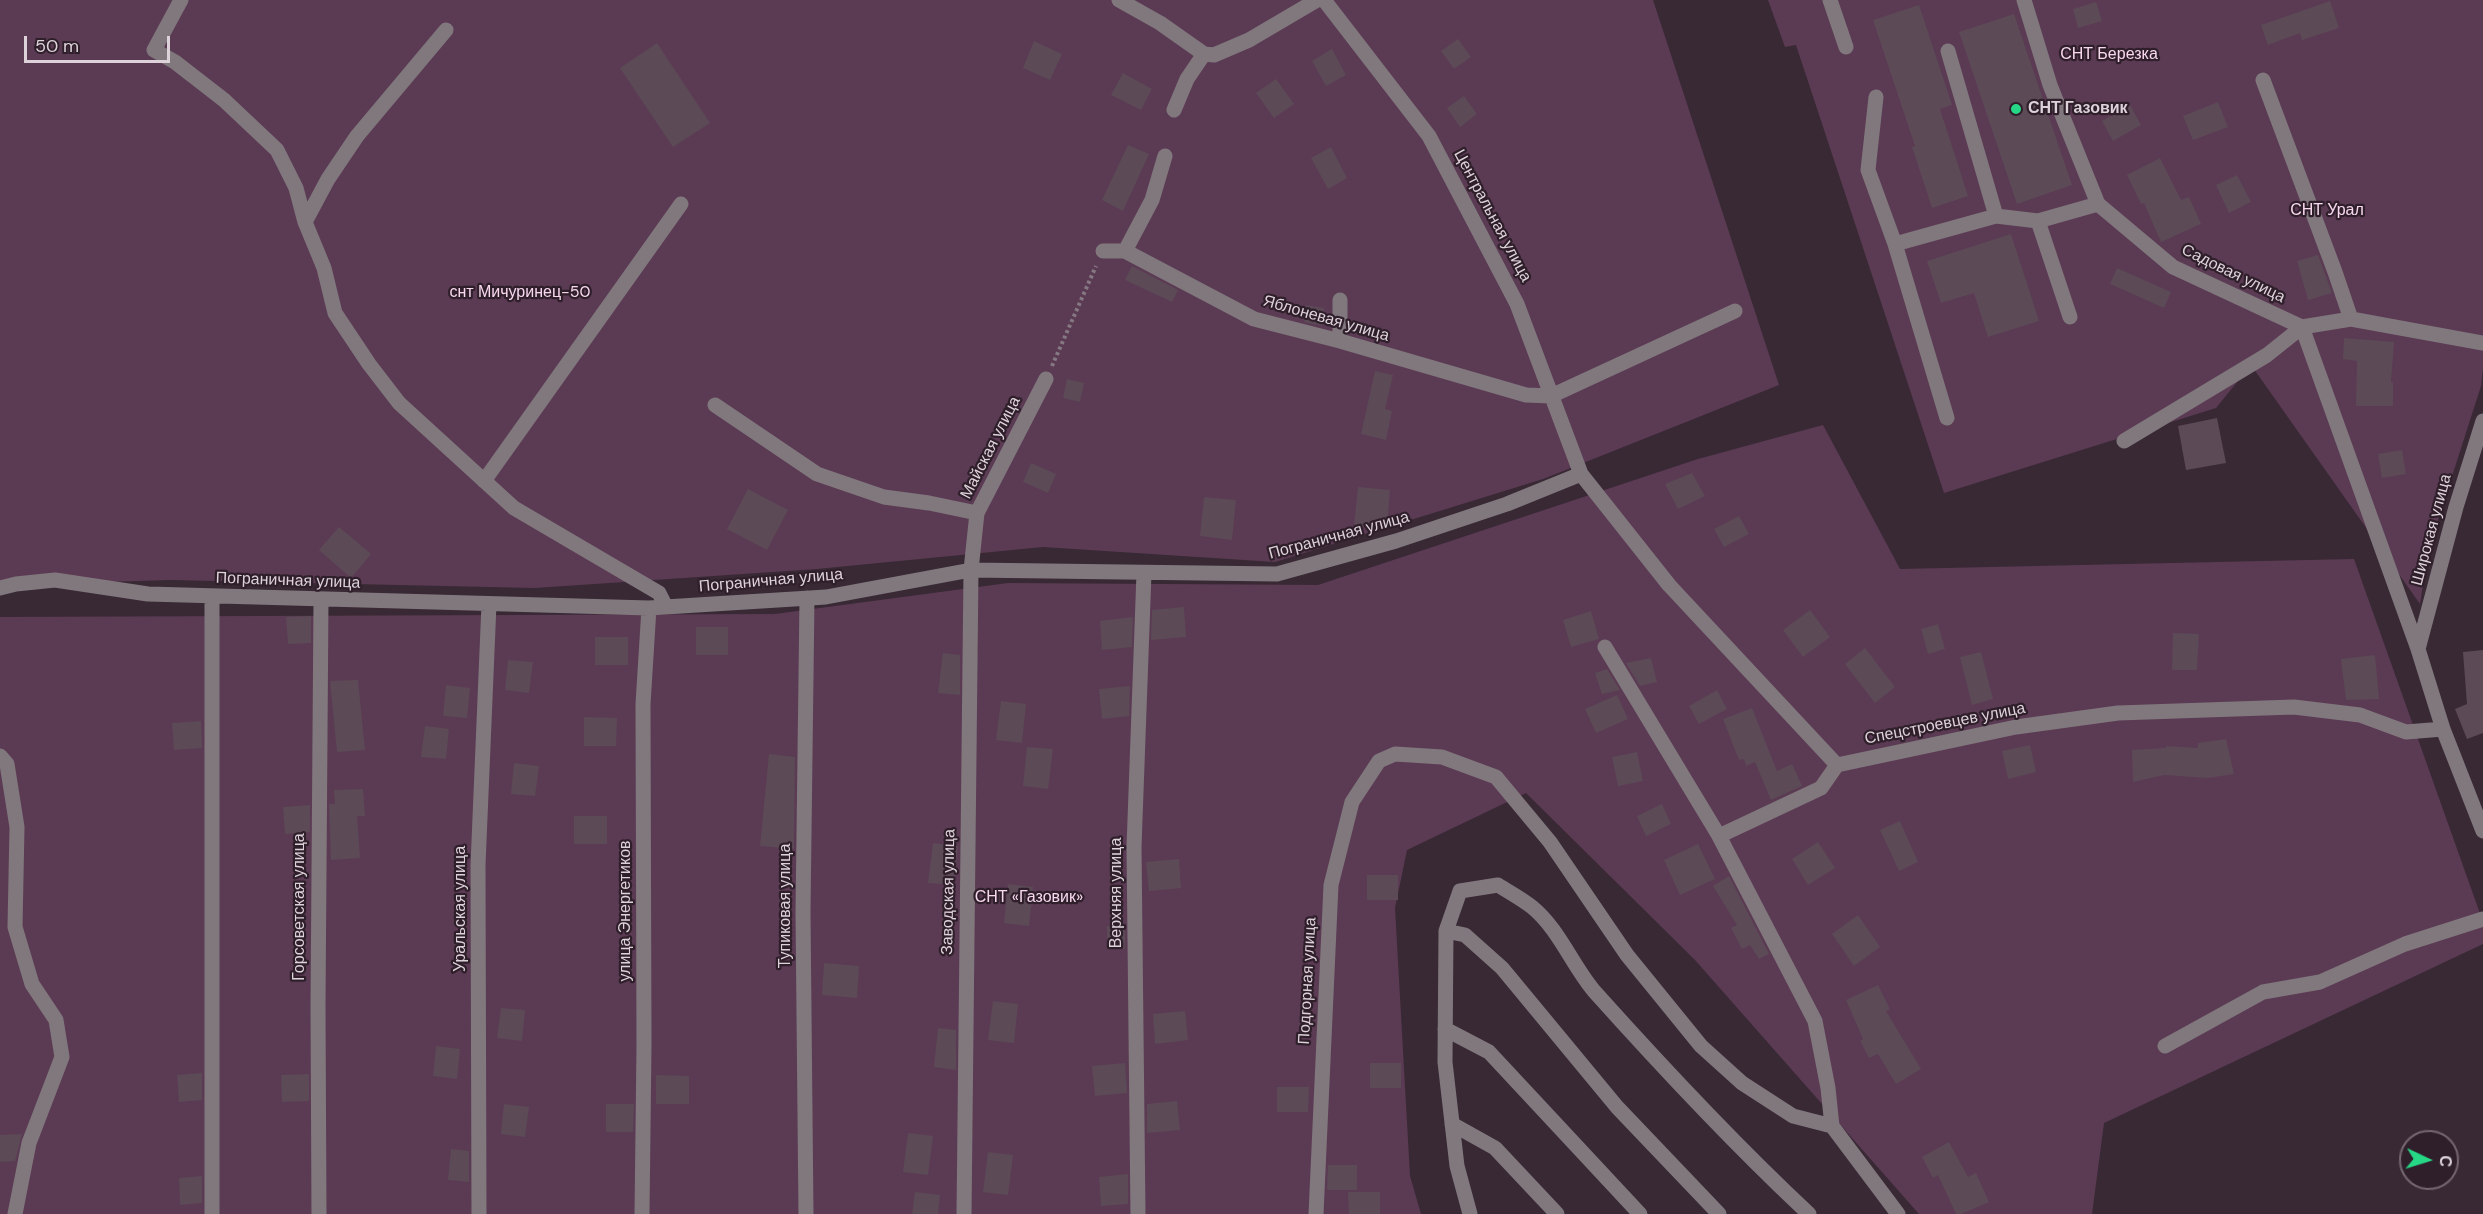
<!DOCTYPE html>
<html>
<head>
<meta charset="utf-8">
<style>
	body { margin:0 }
	#map { position:relative; width:2483px; height:1214px; overflow:hidden; background:#392935; font-family:"DM Sans",sans-serif }
	canvas { display:block }
	.north { position:absolute; left:2399px; top:1130px; width:60px; height:60px; box-sizing:border-box; background:#2f1f2b; border:2px solid #756771; border-radius:50%; rotate:94deg; font-size:16px; font-weight:700; line-height:24px; text-align:center; color:#ddd2da }
	.north::after { content:''; display:block; margin:auto; width:21px; height:27px; background:#26d886; clip-path:polygon(50% 0,100% 100%,50% 72%,0 100%) }
	.scale { position:absolute; left:24px; top:36px; width:146px; height:27px; box-sizing:border-box; border:3px solid #ddd2da; border-top:0; padding-left:8px; font-size:18px; line-height:21px; white-space:nowrap; color:#ddd2da; -webkit-text-stroke:4px #2f1f2b; paint-order:stroke }
</style>
</head>
<body>
<div id="map">
<canvas width="2483" height="1214"></canvas>
<div class="north">С</div>
<div class="scale">50 m</div>
</div>
<script>
const context = document.querySelector('canvas').getContext('2d');
context.lineJoin = 'round';
function paint(path, color) { context.fillStyle = color; context.fill(path, 'evenodd'); }
function trace(path, color, width, dash) { context.strokeStyle = color; context.lineWidth = width; context.lineCap = dash ? 'butt' : 'round'; context.setLineDash(dash || []); context.stroke(path); }
function write(font, color, halo, rows, align = 'center') {
  context.font = font + ' "DM Sans",sans-serif'; context.lineWidth = 4.5; context.setLineDash([]); context.textBaseline = 'middle'; context.strokeStyle = halo; context.fillStyle = color; for (const [text, x, y, turn = 0] of rows) {
    context.save(); context.translate(x, y); context.rotate((+turn || 0) * Math.PI / 180); context.textAlign = isNaN(turn) ? turn : align; if (halo) context.strokeText(text, 0, 0); context.fillText(text, 0, 0); context.restore();
  }
}
paint(new Path2D(`
	M0,0H1653L1779,385L1543,479L1275,562L1043,547L817,569L535,588L171,580L0,585Z
	M1768,0H2483V368L2481,386L2428,551L2420,604L2251,365L2216,408L1944,493L1796,45L1785,47Z
	M1823,425L1900,569L2354,559L2483,922V944L2104,1123L2092,1214H1919L1695,960L1526,793L1407,850L1395,908L1410,1176L1421,1214H0V617L775,614L1008,583L1318,585L1698,459Z`), '#5b3b53');
paint(new Path2D(`
	M2330,1L2339,28L2302,40L2300,33L2268,45L2261,25Z
	M2096,2L2102,21L2078,28L2073,9Z
	M1919,5L1952,105L1940,109L1968,196L1932,208L1912,147L1915,146L1873,20Z
	M2014,14L2072,185L2017,204L1959,32Z
	M1458,39L1471,57L1454,69L1441,51Z
	M1034,41L1062,54L1050,80L1023,68Z
	M657,43L710,123L673,147L620,68Z
	M1332,49L1346,75L1326,86L1312,61Z
	M1123,73L1152,89L1141,110L1111,95Z
	M1276,79L1294,104L1274,118L1256,93Z
	M1464,96L1477,114L1460,127L1447,108Z
	M2218,102L2228,127L2193,140L2183,116Z
	M2130,105L2141,125L2113,141L2102,121Z
	M1128,145L1149,154L1123,211L1102,200Z
	M1331,147L1347,178L1328,189L1311,158Z
	M2160,158L2181,200L2189,197L2201,224L2161,242L2144,203L2141,204L2127,175Z
	M2237,175L2251,202L2229,213L2216,185Z
	M2011,234L2039,321L1988,337L1974,293L1941,303L1927,261Z
	M2318,255L2332,293L2308,300L2297,261Z
	M1132,266L1178,290L1172,302L1125,280Z
	M2117,268L2171,292L2164,308L2110,284Z
	M1306,305L1324,308L1322,326L1304,322Z
	M2344,338L2394,342L2391,382H2393V406H2356L2357,361L2343,359Z
	M1375,371L1393,375L1385,409L1392,411L1386,440L1361,434Z
	M1067,379L1084,383L1080,402L1063,398Z
	M2217,418L2226,463L2186,470L2178,426Z
	M2402,450L2406,474L2382,478L2378,454Z
	M1031,463L1056,474L1048,493L1023,482Z
	M1692,473L1705,496L1678,509L1665,484Z
	M1358,487L1390,490L1387,529L1354,526Z
	M748,489L788,510L767,550L727,529Z
	M1204,497L1236,500L1232,540L1200,536Z
	M1739,516L1749,534L1724,547L1714,529Z
	M339,527L371,554L351,578L319,550Z
	M1184,607L1186,637L1151,640L1152,610Z
	M1810,610L1830,637L1803,657L1783,630Z
	M1591,611L1599,639L1571,647L1563,620Z
	M311,616V643L288,644L286,617Z
	M1133,617L1132,647L1102,650L1100,621Z
	M1938,624L1945,649L1928,654L1921,629Z
	M696,627H728V655H696Z
	M2173,633L2199,634L2197,670H2172Z
	M595,637H628V665H595Z
	M1865,648L1895,687L1875,703L1845,664Z
	M2483,650V733L2467,739L2455,709L2467,704L2463,652Z
	M1981,652L1993,699L1972,705L1960,657Z
	M943,653L960,655V695L938,693Z
	M2375,655L2379,699L2346,700L2341,659Z
	M1651,658L1657,682L1640,686L1626,663Z
	M508,660L533,662L529,693L505,690Z
	M1607,669L1620,690L1602,694L1595,673Z
	M358,680L365,750L337,752L330,681Z
	M446,685L470,688L467,718L443,716Z
	M1130,686L1129,716L1102,719L1099,689Z
	M1717,690L1727,709L1699,724L1689,706Z
	M1617,695L1628,719L1596,733L1585,709Z
	M1001,701L1026,704L1022,743L996,740Z
	M1752,708L1777,771L1792,764L1802,786L1771,800L1755,762L1746,766L1744,759L1739,760L1723,719Z
	M584,717L617,718L616,746H584Z
	M201,721L202,748L174,750L172,723Z
	M425,726L449,729L446,759L421,757Z
	M2226,739L2234,774L2208,778L2164,775L2133,782L2132,750L2166,748V746L2198,748V743Z
	M2030,745L2036,772L2008,779L2002,751Z
	M1027,747L1053,749L1048,789L1023,786Z
	M1637,752L1643,781L1618,786L1612,757Z
	M769,754L795,757L794,849L760,846Z
	M514,763L539,766L535,796L511,794Z
	M363,789L365,816H357L360,858L331,860L329,804H335L334,790Z
	M1662,804L1671,824L1646,836L1637,816Z
	M310,805V832L285,834L283,807Z
	M574,816H607V844H574Z
	M1900,821L1918,862L1899,871L1880,830Z
	M1818,842L1835,868L1808,885L1792,859Z
	M933,843L958,846L954,885L928,883Z
	M1698,844L1715,879L1680,895L1664,860Z
	M1179,859L1181,888L1149,891L1146,862Z
	M1367,875H1398V900H1367Z
	M1729,876L1769,954L1759,959L1750,945L1742,949L1731,928L1737,925L1713,886Z
	M1008,884L1033,887L1029,926L1004,923Z
	M1858,915L1880,947L1854,966L1832,934Z
	M1125,925V949H1107V926Z
	M824,963L859,966L857,998L822,995Z
	M1878,985L1890,1009L1886,1011L1921,1069L1896,1084L1878,1054L1869,1058L1860,1041L1863,1039L1846,1000Z
	M993,1001L1018,1004L1014,1043L988,1040Z
	M501,1008L525,1010L522,1041L497,1038Z
	M1185,1011L1188,1040L1155,1044L1153,1014Z
	M938,1028L956,1030V1070L934,1067Z
	M436,1046L460,1049L457,1079L433,1076Z
	M1125,1063L1127,1093L1095,1096L1092,1066Z
	M1370,1063H1401V1088H1370Z
	M202,1073V1100L179,1102L177,1075Z
	M309,1074V1101L282,1102L281,1075Z
	M656,1075L689,1076V1104H656Z
	M1277,1087H1309L1308,1112H1277Z
	M1177,1101L1180,1130L1147,1133V1104Z
	M504,1104L529,1107L525,1137L501,1134Z
	M606,1104H634L633,1132H606Z
	M908,1133L933,1136L928,1175L903,1172Z
	M22,1134L15,1161L0,1162V1135Z
	M1949,1142L1968,1177L1976,1173L1989,1202L1961,1214H1956L1938,1175L1933,1178L1922,1157Z
	M451,1149L469,1151V1182L448,1180Z
	M988,1152L1013,1155L1008,1195L983,1192Z
	M1328,1165H1357V1190H1327Z
	M1128,1174V1204L1101,1206L1099,1177Z
	M202,1176V1203L180,1205L179,1178Z
	M915,1192L940,1195L938,1214H912Z
	M1348,1192H1380V1214H1349Z`), '#5c4a57');
trace(new Path2D(`
	M1052,366L1096,266`), '#867882', 4, [3, 3]);
trace(new Path2D(`
	M181,0L154,50L175,62L224,100L277,150L296,188L305,222L324,268L335,313L369,364L399,403L514,508L659,593L666,607
	M1119,0L1160,23L1204,54L1214,55L1249,40L1317,0
	M1324,0L1429,136L1517,304L1581,474L1669,585L1837,765L2016,727L2118,713L2294,707L2360,715L2406,732L2443,729
	M1830,0L1846,47
	M2024,0L2050,85L2098,204L2173,267L2302,327
	M1948,51L1996,216
	M2263,80L2335,272L2351,319
	M1876,97L1868,170L1895,244L1947,418
	M1174,110L1187,79L1204,54
	M305,222L328,179L357,136L446,30
	M1895,244L1996,216L2038,221
	M1103,251H1125L1254,319L1340,341L1526,395L1551,396L1735,311
	M1125,251L1152,200L1165,156
	M1340,300V341
	M2070,317L2038,221L2098,204
	M2302,327L2418,649L2443,729L2483,831
	M715,405L817,474L884,497L929,503L977,513
	M2124,441L2267,355L2302,327L2351,319L2483,343
	M484,481L681,204
	M0,588L16,584L55,580L148,594L649,608L826,597L971,570L1277,574L1396,541L1507,504L1581,474
	M212,597V1214
	M1605,647L1719,836
	M2418,649L2456,507L2483,421
	M0,756L7,764L17,827L15,927L32,984L56,1020L62,1057L29,1143L15,1214
	M1837,765L1821,788L1719,836L1815,1021L1828,1088L1832,1126L1898,1214
	M1446,931L1465,935L1502,968L1617,1107L1719,1214
	M1445,1029L1489,1052L1640,1214
	M2165,1046L2263,992L2320,982L2405,944L2483,919
	M1452,1124L1495,1148L1557,1214
	M319,1214L318,1006L321,600
	M479,1214L478,865L489,604
	M642,1214L644,1045L643,704L649,608
	M806,1214L803,912L807,598
	M964,1214L971,570L977,513L1046,379
	M1138,1214L1134,847L1144,573
	M1316,1214L1331,885L1352,802L1379,761L1395,754L1442,757L1496,777L1550,842L1627,955L1701,1046L1742,1083L1793,1116L1832,1126
	M1470,1214L1457,1166L1445,1062L1446,931L1460,891L1498,885C1509,892 1522,899 1532,907C1559,929 1572,965 1594,991C1663,1068 1733,1143 1809,1214`), '#81787e', 15);
for (const [x, y, r, color] of [
	[2016,109,6,"#26d886"]
]) { const dot = new Path2D(); dot.arc(x, y, r, 0, 2 * Math.PI); context.fillStyle = color; context.fill(dot); trace(dot, '#2f1f2b', 2); }
write('16px', '#f8d8ef', '#2f1f2b', [
	["СНТ Березка",2109,55],
	["СНТ Урал",2327,211],
	["снт Мичуринец-50",520,293],
	["СНТ «Газовик»",1029,898]
]);
write('bold 16px', '#ddd2da', '#2f1f2b', [
	["СНТ Газовик",2028,109]
], 'left');
write('16px', '#ddd2da', '#2f1f2b', [
	["Центральная улица",1492,216,62],
	["Садовая улица",2233,274,26],
	["Яблоневая улица",1326,319,16],
	["Майская улица",991,448,-63],
	["Широкая улица",2432,530,-75],
	["Пограничная улица",1339,536,-15],
	["Пограничная улица",288,581,2],
	["Пограничная улица",771,581,-5],
	["Спецстроевцев улица",1945,724,-11],
	["Заводская улица",949,892,-89],
	["Верхняя улица",1117,893,-90],
	["Тупиковая улица",786,906,-90],
	["Горсоветская улица",300,907,-90],
	["Уральская улица",461,909,-90],
	["улица Энергетиков",626,911,-90],
	["Подгорная улица",1308,981,-87]
]);
</script>
</body>
</html>
